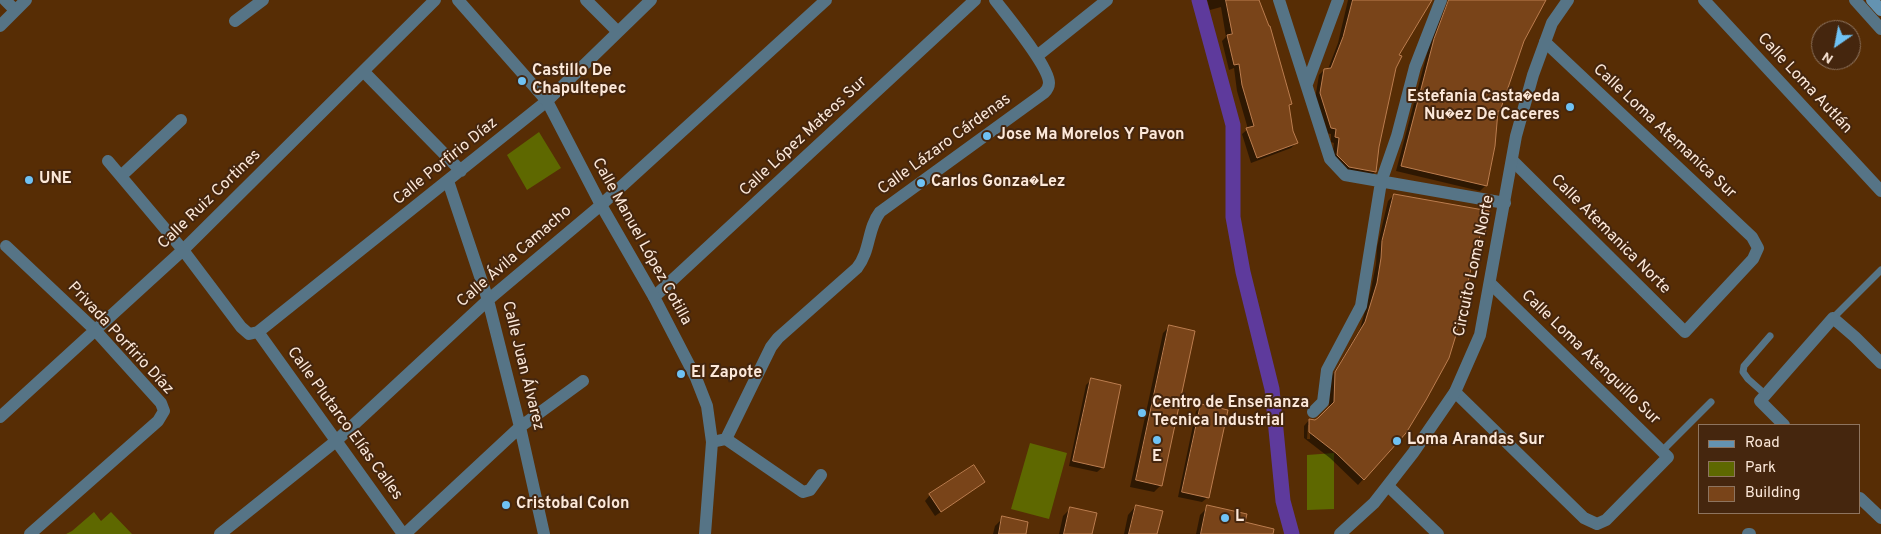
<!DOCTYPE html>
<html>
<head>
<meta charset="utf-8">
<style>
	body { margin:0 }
	#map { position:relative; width:1881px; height:534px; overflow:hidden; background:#572d05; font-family:Overpass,sans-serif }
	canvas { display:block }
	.legend { position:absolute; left:1698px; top:424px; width:162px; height:90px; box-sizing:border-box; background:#45260e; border:1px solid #8e745f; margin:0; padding:6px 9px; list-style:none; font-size:15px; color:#fce8d9 }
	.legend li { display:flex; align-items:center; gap:10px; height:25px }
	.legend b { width:25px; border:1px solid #8e745f }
	.north { position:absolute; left:1811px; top:20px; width:50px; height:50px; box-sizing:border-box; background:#45260e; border:1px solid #8e745f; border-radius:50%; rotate:213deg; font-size:14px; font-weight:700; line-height:20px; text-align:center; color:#fce8d9 }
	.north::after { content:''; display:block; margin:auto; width:18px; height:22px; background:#6fc2f4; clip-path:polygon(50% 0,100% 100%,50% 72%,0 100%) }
</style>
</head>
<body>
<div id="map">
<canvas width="1881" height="534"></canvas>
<ul class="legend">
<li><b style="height:6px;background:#6493b1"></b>Road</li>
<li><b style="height:14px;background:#5e6800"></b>Park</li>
<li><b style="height:14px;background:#794419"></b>Building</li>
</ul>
<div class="north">N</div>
</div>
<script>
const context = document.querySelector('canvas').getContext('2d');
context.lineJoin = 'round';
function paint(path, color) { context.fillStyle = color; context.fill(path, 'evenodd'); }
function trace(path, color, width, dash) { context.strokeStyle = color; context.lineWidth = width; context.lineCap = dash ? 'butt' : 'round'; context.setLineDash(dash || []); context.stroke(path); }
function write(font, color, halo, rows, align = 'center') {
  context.font = font + ' Overpass,sans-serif'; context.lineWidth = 4; context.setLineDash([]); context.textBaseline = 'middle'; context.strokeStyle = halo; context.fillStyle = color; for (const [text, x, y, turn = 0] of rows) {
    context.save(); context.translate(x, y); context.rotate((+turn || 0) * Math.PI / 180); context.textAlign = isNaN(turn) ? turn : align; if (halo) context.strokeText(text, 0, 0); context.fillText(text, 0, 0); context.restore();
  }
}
paint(new Path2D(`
	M539,132L561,168L527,190L507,155Z
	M1030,443L1067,453L1049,519L1011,509Z
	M1334,453V509L1307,510V455Z
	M94,512L101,521L111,512L132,534H66L72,531Z`), '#5e6800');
paint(new Path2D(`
	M1207,0H1258L1291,104L1288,106L1292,132L1296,143L1291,148L1251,163L1242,134L1248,129L1237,91L1234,68L1229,70L1222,41L1226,37L1221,7L1210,10Z
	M1348,0H1422L1397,56L1378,147L1375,172L1369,177L1344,172L1332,160L1334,143L1331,142V134L1326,133L1315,99L1319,75L1324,70L1328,69L1338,43Z
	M1448,0H1545L1523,40L1499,111L1496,114L1486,185L1480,191L1396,171L1429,46Z
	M1394,195L1484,233L1479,239L1405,432L1358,485L1330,458L1304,438V426L1309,420L1315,421L1329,409L1330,379L1360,329L1371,289L1376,264L1377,247L1388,201ZM1308,425H1310V439H1307Z
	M1169,327L1161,485L1154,492L1130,487L1163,333Z
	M1091,380L1103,467L1097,472L1069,466L1086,385Z
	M1202,406L1208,497L1202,502L1178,497L1196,411Z
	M984,482L935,516L925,501L930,495Z
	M1136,506L1156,534H1124L1128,515Z
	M1208,507L1243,523L1251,534H1196L1200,515Z
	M1071,508L1091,534H1059L1063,516Z
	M1003,518L1025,534H993L995,526Z`), '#0007');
trace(new Path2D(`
	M1199,0L1233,125V217L1243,272L1272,389L1283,501L1292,534`), '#5e3a9c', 15);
const building = new Path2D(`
	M1226,0H1259L1269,26H1270L1292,104L1289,105L1293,131L1298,143L1257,158L1246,128L1254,126L1242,85L1239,64L1234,65L1227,35L1232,34Z
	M1353,0H1432L1399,55L1402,56L1396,68L1379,147L1376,172L1349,167L1337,155L1339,138L1335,137L1336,129L1331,128L1320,93L1324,69L1331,68L1343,37Z
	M1449,0H1546L1524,41L1500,111H1498L1495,146L1487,186L1401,166L1434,39Z
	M1394,194L1489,211L1485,234L1481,233L1475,251L1456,335L1449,358L1426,400L1406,433L1364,480L1336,453L1309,432V419L1315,420L1318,418L1334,402L1335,372L1365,322L1377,283L1381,258L1382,241Z
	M1169,325L1195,331L1162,486L1136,480Z
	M1091,378L1121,385L1104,468L1073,461Z
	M1201,404L1228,410L1209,498L1182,492Z
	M974,465L985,482L941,512L929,494Z
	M1136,505L1163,511L1157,534H1129Z
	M1207,505L1247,514L1245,522L1274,529L1273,534H1201Z
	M1070,507L1097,513L1092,534H1064Z
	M1002,516L1028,522L1026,534H999Z`);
paint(building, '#794419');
trace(building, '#bb7d4f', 1);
trace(new Path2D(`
	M1833,318L1881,270
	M1766,395L1748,379L1743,372L1744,366L1770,336
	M1662,451L1711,402`), '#567486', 7);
trace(new Path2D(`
	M5,0L15,10
	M586,0L618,32
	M1279,0L1330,159L1345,175L1505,203
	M1704,0L1881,191
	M1855,0L1881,29
	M235,21L263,0
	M0,26L26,0
	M1037,56L1107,0
	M364,72L461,171
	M1307,84L1338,0
	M1512,160L1685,332L1753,259L1758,248L1752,237L1545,42
	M108,161L183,250L241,327L249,334L258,332L547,101L651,0
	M121,176L181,120
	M448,181L488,300L520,427L544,534
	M6,246L95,330L161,403L164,411L158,421L30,534
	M654,297L975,0
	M258,332L403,534
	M1455,392L1584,518L1597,524L1606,520L1668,457L1490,283
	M1313,412L1323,402L1327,370L1361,306L1381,182L1397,136L1415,67L1441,0
	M0,417L183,250L435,0
	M1784,425L1760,401L1833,318L1855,337L1881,363
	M726,439L803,492L810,490L821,475
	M712,442L726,439L771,347L778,338L857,268C871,250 867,229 880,212L1044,93C1047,90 1049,87 1049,83C1049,66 1007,16 995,0
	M1388,486L1438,534
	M1860,498L1881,518
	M220,534L336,441L488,300L601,205L826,0
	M405,534L520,427L583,381
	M1748,534H1750`), '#567486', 12);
trace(new Path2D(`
	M458,0L547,101L601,205L654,297L696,378L707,406L712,442L705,534
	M1340,534L1374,503L1413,453L1455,392L1480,335L1516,136L1533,75L1552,23L1568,0`), '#567486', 12);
trace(new Path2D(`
	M1872,0L1881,10`), '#6493b1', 12);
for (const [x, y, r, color] of [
	[522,81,5,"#6fc2f4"],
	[1570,107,5,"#6fc2f4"],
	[987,136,5,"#6fc2f4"],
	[29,180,5,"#6fc2f4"],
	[921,183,5,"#6fc2f4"],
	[681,374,5,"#6fc2f4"],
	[1142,413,5,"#6fc2f4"],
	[1157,440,5,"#6fc2f4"],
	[1397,441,5,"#6fc2f4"],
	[506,505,5,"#6fc2f4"],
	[1225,518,5,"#6fc2f4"]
]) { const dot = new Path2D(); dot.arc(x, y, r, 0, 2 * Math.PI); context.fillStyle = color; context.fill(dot); trace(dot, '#45260e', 2); }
write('bold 16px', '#fce8d9', '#45260e', [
	["Castillo De",532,72],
	["Chapultepec",532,90],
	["Estefania Casta�eda",1560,98,"right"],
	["Nu�ez De Caceres",1560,116,"right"],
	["Jose Ma Morelos Y Pavon",997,136],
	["UNE",39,180],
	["Carlos Gonza�Lez",931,183],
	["El Zapote",691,374],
	["Centro de Enseñanza",1152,404],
	["Tecnica Industrial",1152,422],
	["Loma Arandas Sur",1407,441],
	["E",1157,458,"center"],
	["Cristobal Colon",516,505],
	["L",1235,518]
], 'left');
write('16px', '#fce8d9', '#45260e', [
	["Calle Loma Autlán",1804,84,47],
	["Calle Loma Atemanica Sur",1664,132,43],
	["Calle López Mateos Sur",804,137,-43],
	["Calle Lázaro Cárdenas",945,145,-36],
	["Calle Porfirio Díaz",446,162,-39],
	["Calle Ruiz Cortines",210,200,-44],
	["Calle Atemanica Norte",1610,235,45],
	["Calle Manuel López Cotilla",641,242,61],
	["Calle Ávila Camacho",515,257,-41],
	["Circuito Loma Norte",1475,266,-78],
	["Privada Porfirio Díaz",120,339,47],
	["Calle Loma Atenguillo Sur",1590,358,44],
	["Calle Juan Álvarez",522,366,76],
	["Calle Plutarco Elías Calles",344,424,54]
]);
</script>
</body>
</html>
